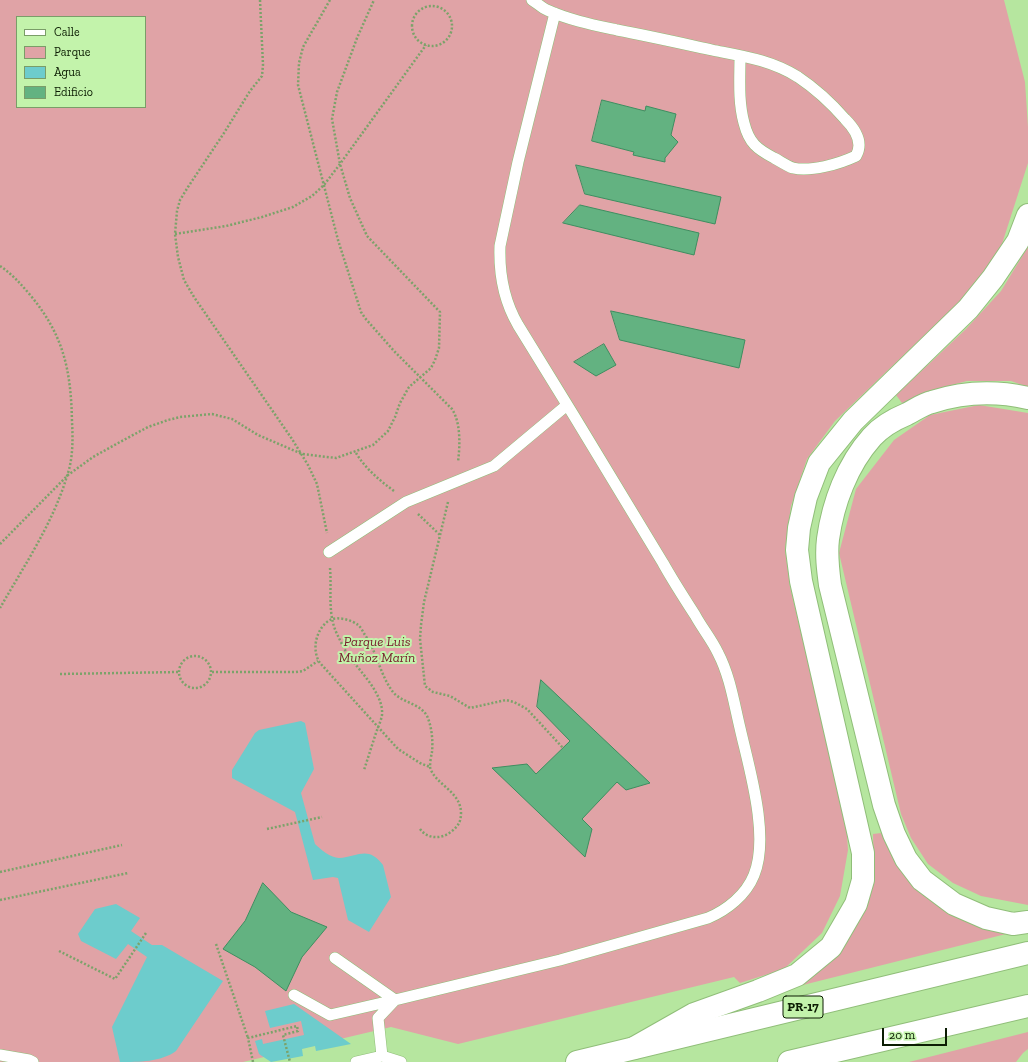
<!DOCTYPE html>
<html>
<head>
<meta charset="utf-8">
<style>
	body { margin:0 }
	#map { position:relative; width:1028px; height:1062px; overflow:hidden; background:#b6e69f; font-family:"Zilla Slab",serif }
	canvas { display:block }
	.legend { position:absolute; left:16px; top:16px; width:130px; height:92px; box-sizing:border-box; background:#c3f3ab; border:1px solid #7a9d68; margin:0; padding:5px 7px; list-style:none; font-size:12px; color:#0c1d03 }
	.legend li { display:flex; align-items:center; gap:8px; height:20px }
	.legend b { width:20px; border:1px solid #7a9d68 }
	.scale { position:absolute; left:882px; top:1028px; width:65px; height:18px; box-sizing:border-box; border:2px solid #0c1d03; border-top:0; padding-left:5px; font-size:12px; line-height:14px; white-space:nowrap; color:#0c1d03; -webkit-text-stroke:3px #c3f3ab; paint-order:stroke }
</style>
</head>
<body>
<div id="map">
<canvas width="1028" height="1062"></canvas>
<ul class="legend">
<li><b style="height:5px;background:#fff"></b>Calle</li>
<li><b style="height:11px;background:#e0a3a6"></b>Parque</li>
<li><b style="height:11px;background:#6dcccc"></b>Agua</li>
<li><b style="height:11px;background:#63b281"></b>Edificio</li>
</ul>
<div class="scale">20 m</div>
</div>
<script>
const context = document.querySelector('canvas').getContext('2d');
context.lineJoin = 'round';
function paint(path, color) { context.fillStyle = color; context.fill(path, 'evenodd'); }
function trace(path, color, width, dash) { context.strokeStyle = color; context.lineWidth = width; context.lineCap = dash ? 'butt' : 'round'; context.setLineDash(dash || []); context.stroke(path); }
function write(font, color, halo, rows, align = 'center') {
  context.font = font + ' "Zilla Slab",serif'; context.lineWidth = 4; context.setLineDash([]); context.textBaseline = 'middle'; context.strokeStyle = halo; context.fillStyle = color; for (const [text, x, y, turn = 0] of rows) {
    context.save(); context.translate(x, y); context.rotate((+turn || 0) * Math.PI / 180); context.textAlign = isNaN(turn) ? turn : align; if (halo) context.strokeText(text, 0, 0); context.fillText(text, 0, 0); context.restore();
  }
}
paint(new Path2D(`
	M0,0H1004L1025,82L1028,127V163L1002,244L977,285L835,421L807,459L791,506L785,549L790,587L846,821L848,850L840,896L822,933L784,969L740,983L734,977L458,1044L391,1027L243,1062H0ZM17,17H145V107H17Z
	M1028,244V387L1011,381H967L929,391L902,403L896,395L966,329L1001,291L1026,250Z
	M979,405L1028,413V905L981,896L953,883L928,864L911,838L901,814L839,553L856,489L894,440L930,415Z
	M881,833L899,866L1010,933L791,988L858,922L874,877L873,834Z
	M1028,1032V1049L1023,1053L1016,1062H909Z`), '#e0a3a6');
paint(new Path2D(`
	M301,721L305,723L314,769L301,793L315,844C320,849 331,858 339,858C358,857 368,845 383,865L391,897L369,932L348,920L338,878L333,877L313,880L295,812L232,778V770L255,733L259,730Z
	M116,904L140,918L131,931L152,945H162L223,981L176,1051C161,1062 139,1062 120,1062L112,1027L147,957L128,944L116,959L81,941L78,934L95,909Z
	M294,1004L351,1044L316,1051L315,1046L302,1049L303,1056L271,1062L259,1054L255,1041L262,1039L263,1044L304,1035L301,1021L270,1028L265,1011Z`), '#6dcccc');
const building = new Path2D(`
	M602,100L645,111L646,106L676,114L671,135L678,142L665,158V162L633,155L634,152L592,141Z
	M576,165L721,197L715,224L585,194Z
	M580,205L699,233L694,255L563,223Z
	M611,311L745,340L739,368L620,340Z
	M604,344L616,365L596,376L574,362Z
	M541,680L650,783L626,790L617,782L582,819L592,829L585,857L492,768L527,764L536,774L570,741L537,707Z
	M263,883L291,912L327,927L302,957L286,991L255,967L223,949L245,921Z`);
paint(building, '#63b281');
trace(building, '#3e8e60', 1);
const service = new Path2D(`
	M532,0C537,3 542,8 547,10C569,20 594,25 617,30C649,36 680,43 712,50C742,56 771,60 798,77C816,89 831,103 845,119C855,129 864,142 856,156C839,164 811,172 793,168C787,166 780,161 774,158C757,149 749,143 744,123C738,101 740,78 740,56
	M329,552L406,502L494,466L567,405
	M335,958L395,1000
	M294,995L330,1015L395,1000
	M0,1055L29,1060L33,1062
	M382,1056L378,1018L395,1000L560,960L708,918C727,910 746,895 754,875C770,836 749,768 740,728C734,703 730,676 718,653C712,640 702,628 695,615C684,598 673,581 663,563C615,483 567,404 518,325C504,301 499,273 500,246L518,162L555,13
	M356,1062L382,1056L401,1062`);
const primary = new Path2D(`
	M577,1062L1028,953
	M789,1062L1028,1006`);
const motorway = new Path2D(`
	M1028,398C997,391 963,392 932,402C923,404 915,410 907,414C895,419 881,427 872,437C847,465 833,503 828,539C826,555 828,570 830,585L884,805L894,834L906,859L922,880L954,904L986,918L1013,924L1028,922
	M634,1048L694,1014L758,991L797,975L831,947L856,904L863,880V853L801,581L797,550L799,528L806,497L819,463L853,421L968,309L993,278L1018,241L1028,215`);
trace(service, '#90be79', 12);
trace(primary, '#90be79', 24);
trace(motorway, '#90be79', 24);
trace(new Path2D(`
	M260,0L263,65L262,76L250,91L224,133L188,187L180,200L177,211L175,234L178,257L184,280L194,297L292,439L308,465L317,484L327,533
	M330,0L303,47L299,63L298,85L338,240L361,312L365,318L395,352L452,409C461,423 460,446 458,462
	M412 26a20 20 0 1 1 40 0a20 20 0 1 1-40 0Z
	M175,234L226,226L262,217L293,207L312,196L324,185L340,164L426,45
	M0,266C12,274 21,284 31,296C64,336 71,371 72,422C73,440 73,459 67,476C53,523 24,566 0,608
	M356,453C365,468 379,480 394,491
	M448,502L424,602L421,625L420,639L425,686L433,692L450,696L470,708L506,700L514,702L527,709L563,748
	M418,514L440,535
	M0,544L68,475L93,457L120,442L148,427L168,420L180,417L212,414L232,419L258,435L302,454L336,458L373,445L388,431L395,417L400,403L409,387L431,368L435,360L439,348L440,312L367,236L350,198L340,164L332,119L337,92L357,38L374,0
	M330,568C332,590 327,613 337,634C340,640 343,647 347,653C358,670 384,693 382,715C381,721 378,727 376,733C372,745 368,758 364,770
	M179 672a16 16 0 1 1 32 0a16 16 0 1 1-32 0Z
	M212,672H296L303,671L318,661
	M60,674L179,672
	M267,829L322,817
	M420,829C428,840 443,839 452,831C458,826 461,822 461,813C461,791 434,784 430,767C430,763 431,756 432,752C433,741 432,727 427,716C420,703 402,703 393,692C380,675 377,652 365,635C363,632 361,627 358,625C352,620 337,616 330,620C316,628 311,650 320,663L398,749L420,763L430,767
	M0,872L122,845
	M0,900L128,873
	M216,944L248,1038
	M59,951L115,979L146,933
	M253,1062L248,1038L297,1026L298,1031L283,1035L290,1062`), '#7ca26a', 2.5, [2, 2]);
trace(service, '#fff', 11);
trace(primary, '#fff', 22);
trace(motorway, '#fff', 22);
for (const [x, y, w] of [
	[803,1007,40]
]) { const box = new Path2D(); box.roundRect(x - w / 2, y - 11, w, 22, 3); context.fillStyle = '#c3f3ab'; context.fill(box); trace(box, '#0c1d03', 1); }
write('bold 13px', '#0c1d03', null, [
	["PR-17",803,1007]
]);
write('italic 14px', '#78212f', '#c3f3ab', [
	["Parque Luis",377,642],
	["Muñoz Marín",377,658]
]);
</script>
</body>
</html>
